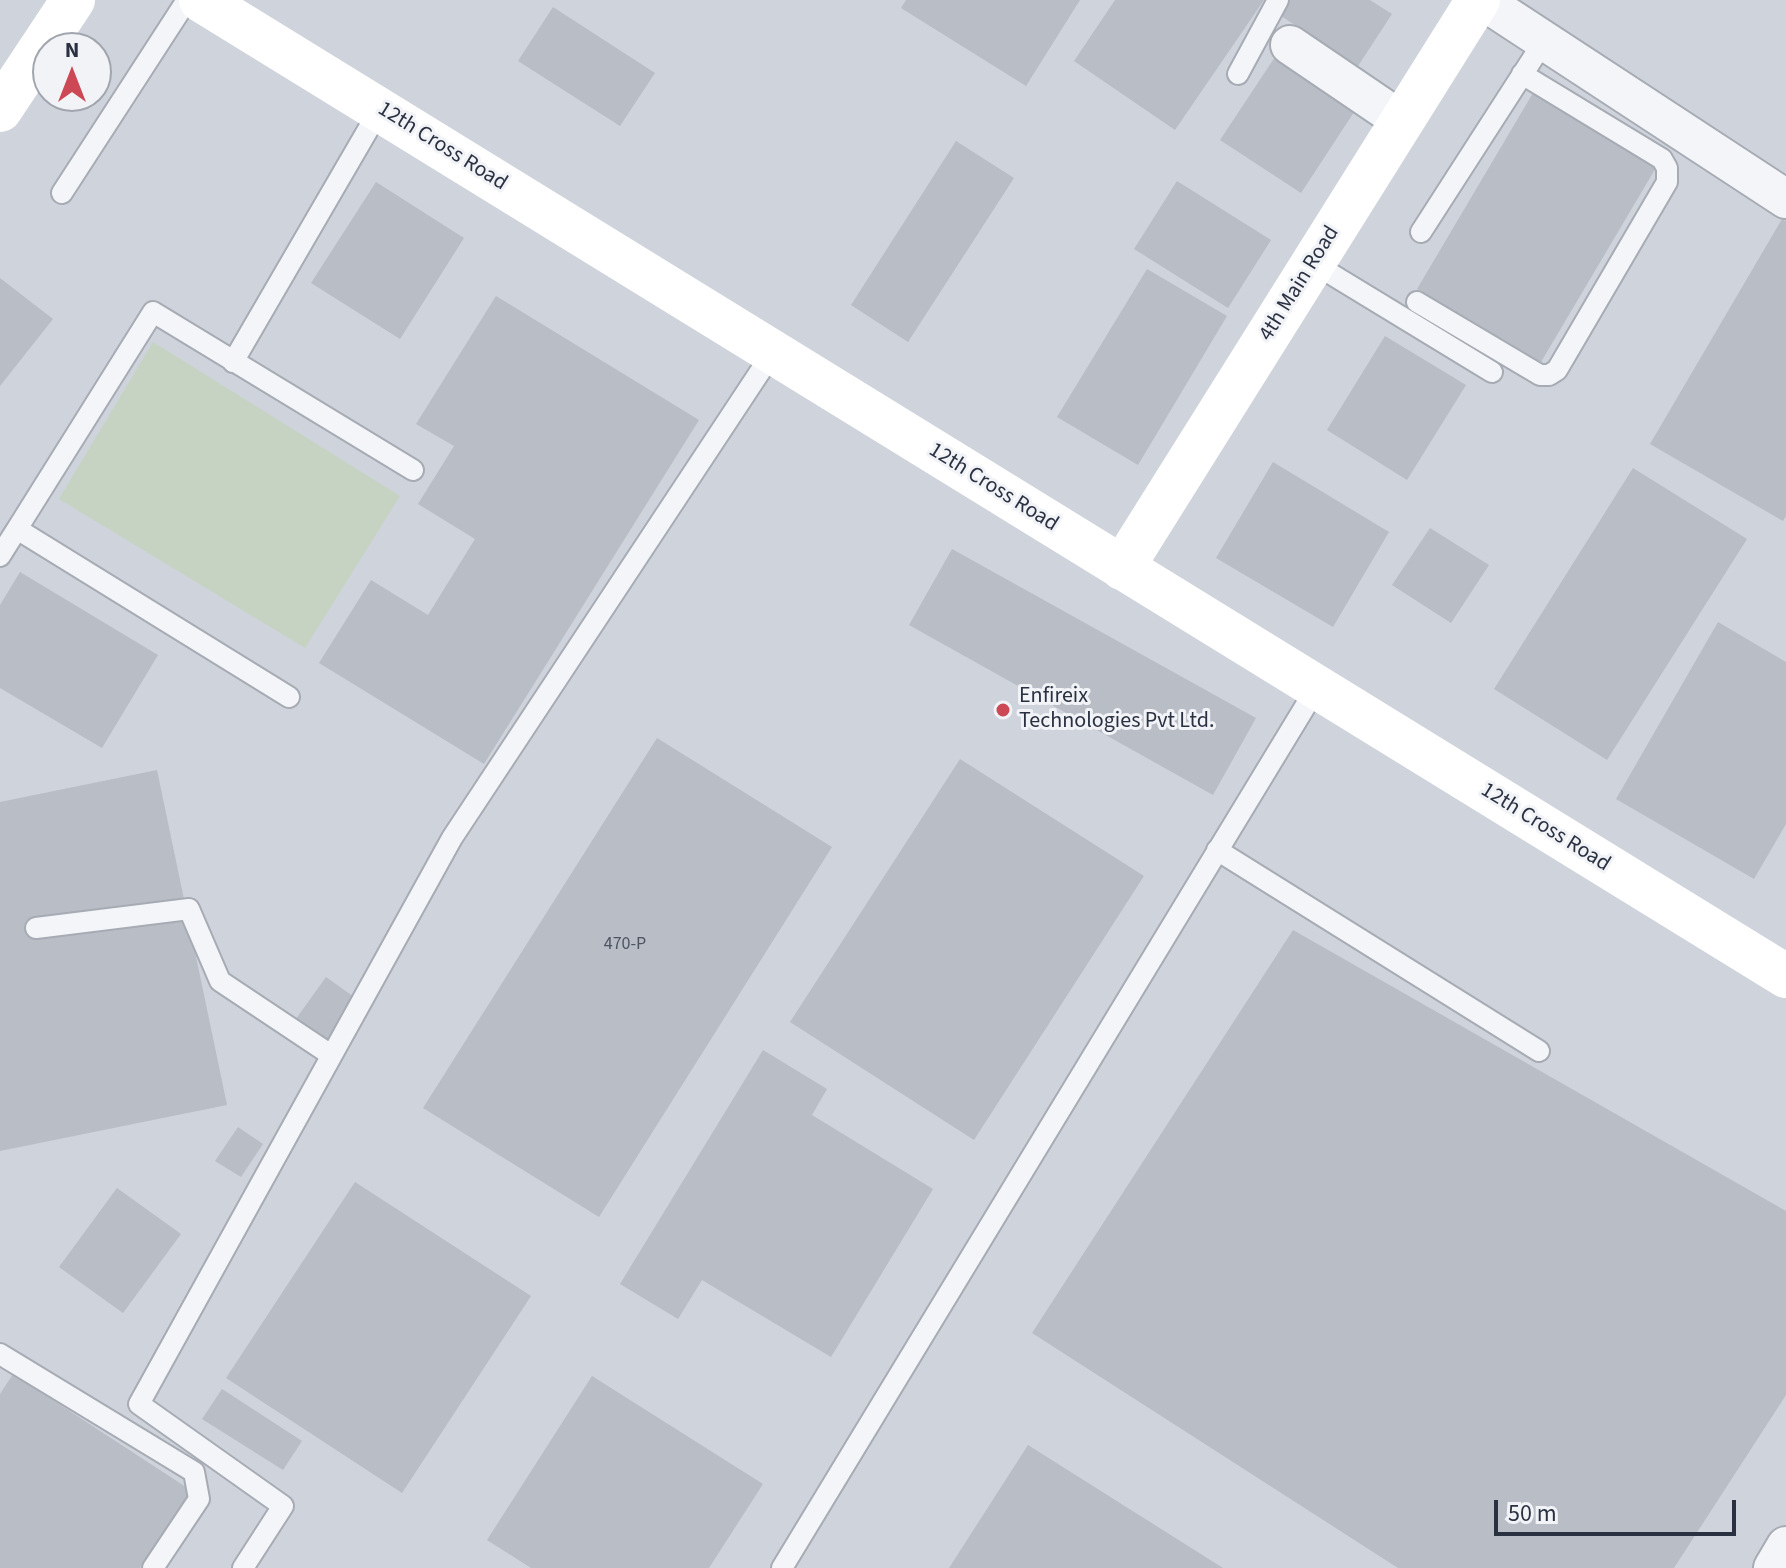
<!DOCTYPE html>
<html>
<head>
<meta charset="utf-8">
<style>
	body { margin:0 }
	#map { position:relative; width:1786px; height:1568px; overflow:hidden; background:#e1e4ea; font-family:"Source Sans 3",sans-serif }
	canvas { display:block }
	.north { position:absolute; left:32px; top:32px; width:80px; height:80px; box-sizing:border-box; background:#f1f3f7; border:2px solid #a1a5ae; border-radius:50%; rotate:0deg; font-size:22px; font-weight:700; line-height:32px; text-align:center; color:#2a3141 }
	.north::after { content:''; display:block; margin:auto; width:28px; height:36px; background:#cd4855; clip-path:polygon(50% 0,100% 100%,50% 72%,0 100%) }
	.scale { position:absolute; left:1494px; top:1500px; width:242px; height:36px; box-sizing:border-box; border:4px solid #2a3141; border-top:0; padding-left:10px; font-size:24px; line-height:28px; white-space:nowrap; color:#2a3141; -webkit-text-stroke:6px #f1f3f7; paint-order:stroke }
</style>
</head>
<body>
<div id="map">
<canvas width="1786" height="1568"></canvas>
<div class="north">N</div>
<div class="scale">50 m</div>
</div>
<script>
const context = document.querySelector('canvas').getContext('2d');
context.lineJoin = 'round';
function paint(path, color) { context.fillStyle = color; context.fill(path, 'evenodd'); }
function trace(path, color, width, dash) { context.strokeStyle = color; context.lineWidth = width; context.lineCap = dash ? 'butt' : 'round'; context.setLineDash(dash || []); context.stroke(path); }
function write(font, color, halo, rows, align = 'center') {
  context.font = font + ' "Source Sans 3",sans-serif'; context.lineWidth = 6; context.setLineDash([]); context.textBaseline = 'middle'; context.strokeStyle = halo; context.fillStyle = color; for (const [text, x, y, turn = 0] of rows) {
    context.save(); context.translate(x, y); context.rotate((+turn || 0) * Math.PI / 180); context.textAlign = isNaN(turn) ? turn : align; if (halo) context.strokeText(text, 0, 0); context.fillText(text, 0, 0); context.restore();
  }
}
paint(new Path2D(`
	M0,0H1786V1568H0ZM48,48H96V96H48Z`), '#cfd3dc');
paint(new Path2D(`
	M153,342L400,496L305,648L59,499Z`), '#c6d3c2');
paint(new Path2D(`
	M906,0H1080L1026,86L901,8Z
	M1115,0H1264L1175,130L1074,61Z
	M1288,0H1370L1392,14L1358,66L1278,14Z
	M553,7L655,73L620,126L518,61Z
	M1275,57L1356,109L1301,193L1220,140Z
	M1533,93L1657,166L1541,362L1417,289Z
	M956,141L1014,178L908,342L851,305Z
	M1177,181L1271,240L1228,308L1134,249Z
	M376,182L464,238L400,339L311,283Z
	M1782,219L1786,221V516L1783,521L1650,444Z
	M1147,269L1227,316L1138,465L1057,417Z
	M0,278L53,319L0,386Z
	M496,296L699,420L484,764L319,663L371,580L428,615L475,539L418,504L454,446L416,424Z
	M1385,336L1466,385L1407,480L1327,430Z
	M1273,462L1389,532L1333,627L1216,558Z
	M1633,468L1747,539L1607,760L1494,689Z
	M1430,528L1489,565L1451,623L1392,585Z
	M952,549L1256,718L1213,795L909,625Z
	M20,572L158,655L102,748L0,688V605Z
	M1718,622L1786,662V824L1754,879L1616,799Z
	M657,738L832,847L599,1217L423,1108Z
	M960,759L1144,876L974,1140L790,1022Z
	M157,770L227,1105L0,1151V802Z
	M1293,930L1786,1211V1395L1674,1568H1398L1032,1333Z
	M326,977L357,999L324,1044L293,1023Z
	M763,1050L827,1089L812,1115L933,1189L831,1357L702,1280L678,1319L620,1284Z
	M238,1127L263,1144L241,1177L215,1161Z
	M355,1182L531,1296L402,1493L226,1378Z
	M117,1188L181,1234L123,1313L59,1267Z
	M13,1374L192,1491L140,1568H0V1394Z
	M592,1376L763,1484L709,1568H531L487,1540Z
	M222,1389L302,1441L283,1470L202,1419Z
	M1028,1445L1223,1568H949Z`), '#b8bdc6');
const lane = new Path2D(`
	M1238,74L1278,0
	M62,193L187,0
	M1421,232L1544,41
	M1313,263L1492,372
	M1417,302L1540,375H1549L1557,370L1667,182V168L1662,159L1522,74
	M233,362L380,109
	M0,556L17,529
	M289,697L17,529L153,312L413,470
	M1217,850L1539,1051
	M36,928L189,909L220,981L331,1055
	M0,1354L194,1472L199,1499L153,1568
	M243,1568L283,1506L139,1404L452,838L773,352
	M782,1568L1317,687`);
const street = new Path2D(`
	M1482,0L1786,199
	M1290,45L1402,121
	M1773,1568L1786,1546`);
trace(lane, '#a6abb4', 24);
trace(street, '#a6abb4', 42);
trace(lane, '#f4f5f8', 20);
trace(street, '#f4f5f8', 38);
trace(new Path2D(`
	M201,0L1786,976
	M0,110L73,0
	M1122,568L1478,0`), '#fff', 44);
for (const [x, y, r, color] of [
	[1003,710,8,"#cd4855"]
]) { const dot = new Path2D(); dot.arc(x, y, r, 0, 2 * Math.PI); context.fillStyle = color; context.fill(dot); trace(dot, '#f1f3f7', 3); }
write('18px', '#4e5462', null, [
	["470-P",625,945]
]);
write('22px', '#2a3141', '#f1f3f7', [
	["12th Cross Road",442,147,32],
	["4th Main Road",1300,284,-58],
	["12th Cross Road",993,488,32],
	["12th Cross Road",1545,828,32]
]);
write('22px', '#2a3141', '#f1f3f7', [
	["Enfireix",1019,697],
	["Technologies Pvt Ltd.",1019,722]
], 'left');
</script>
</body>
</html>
